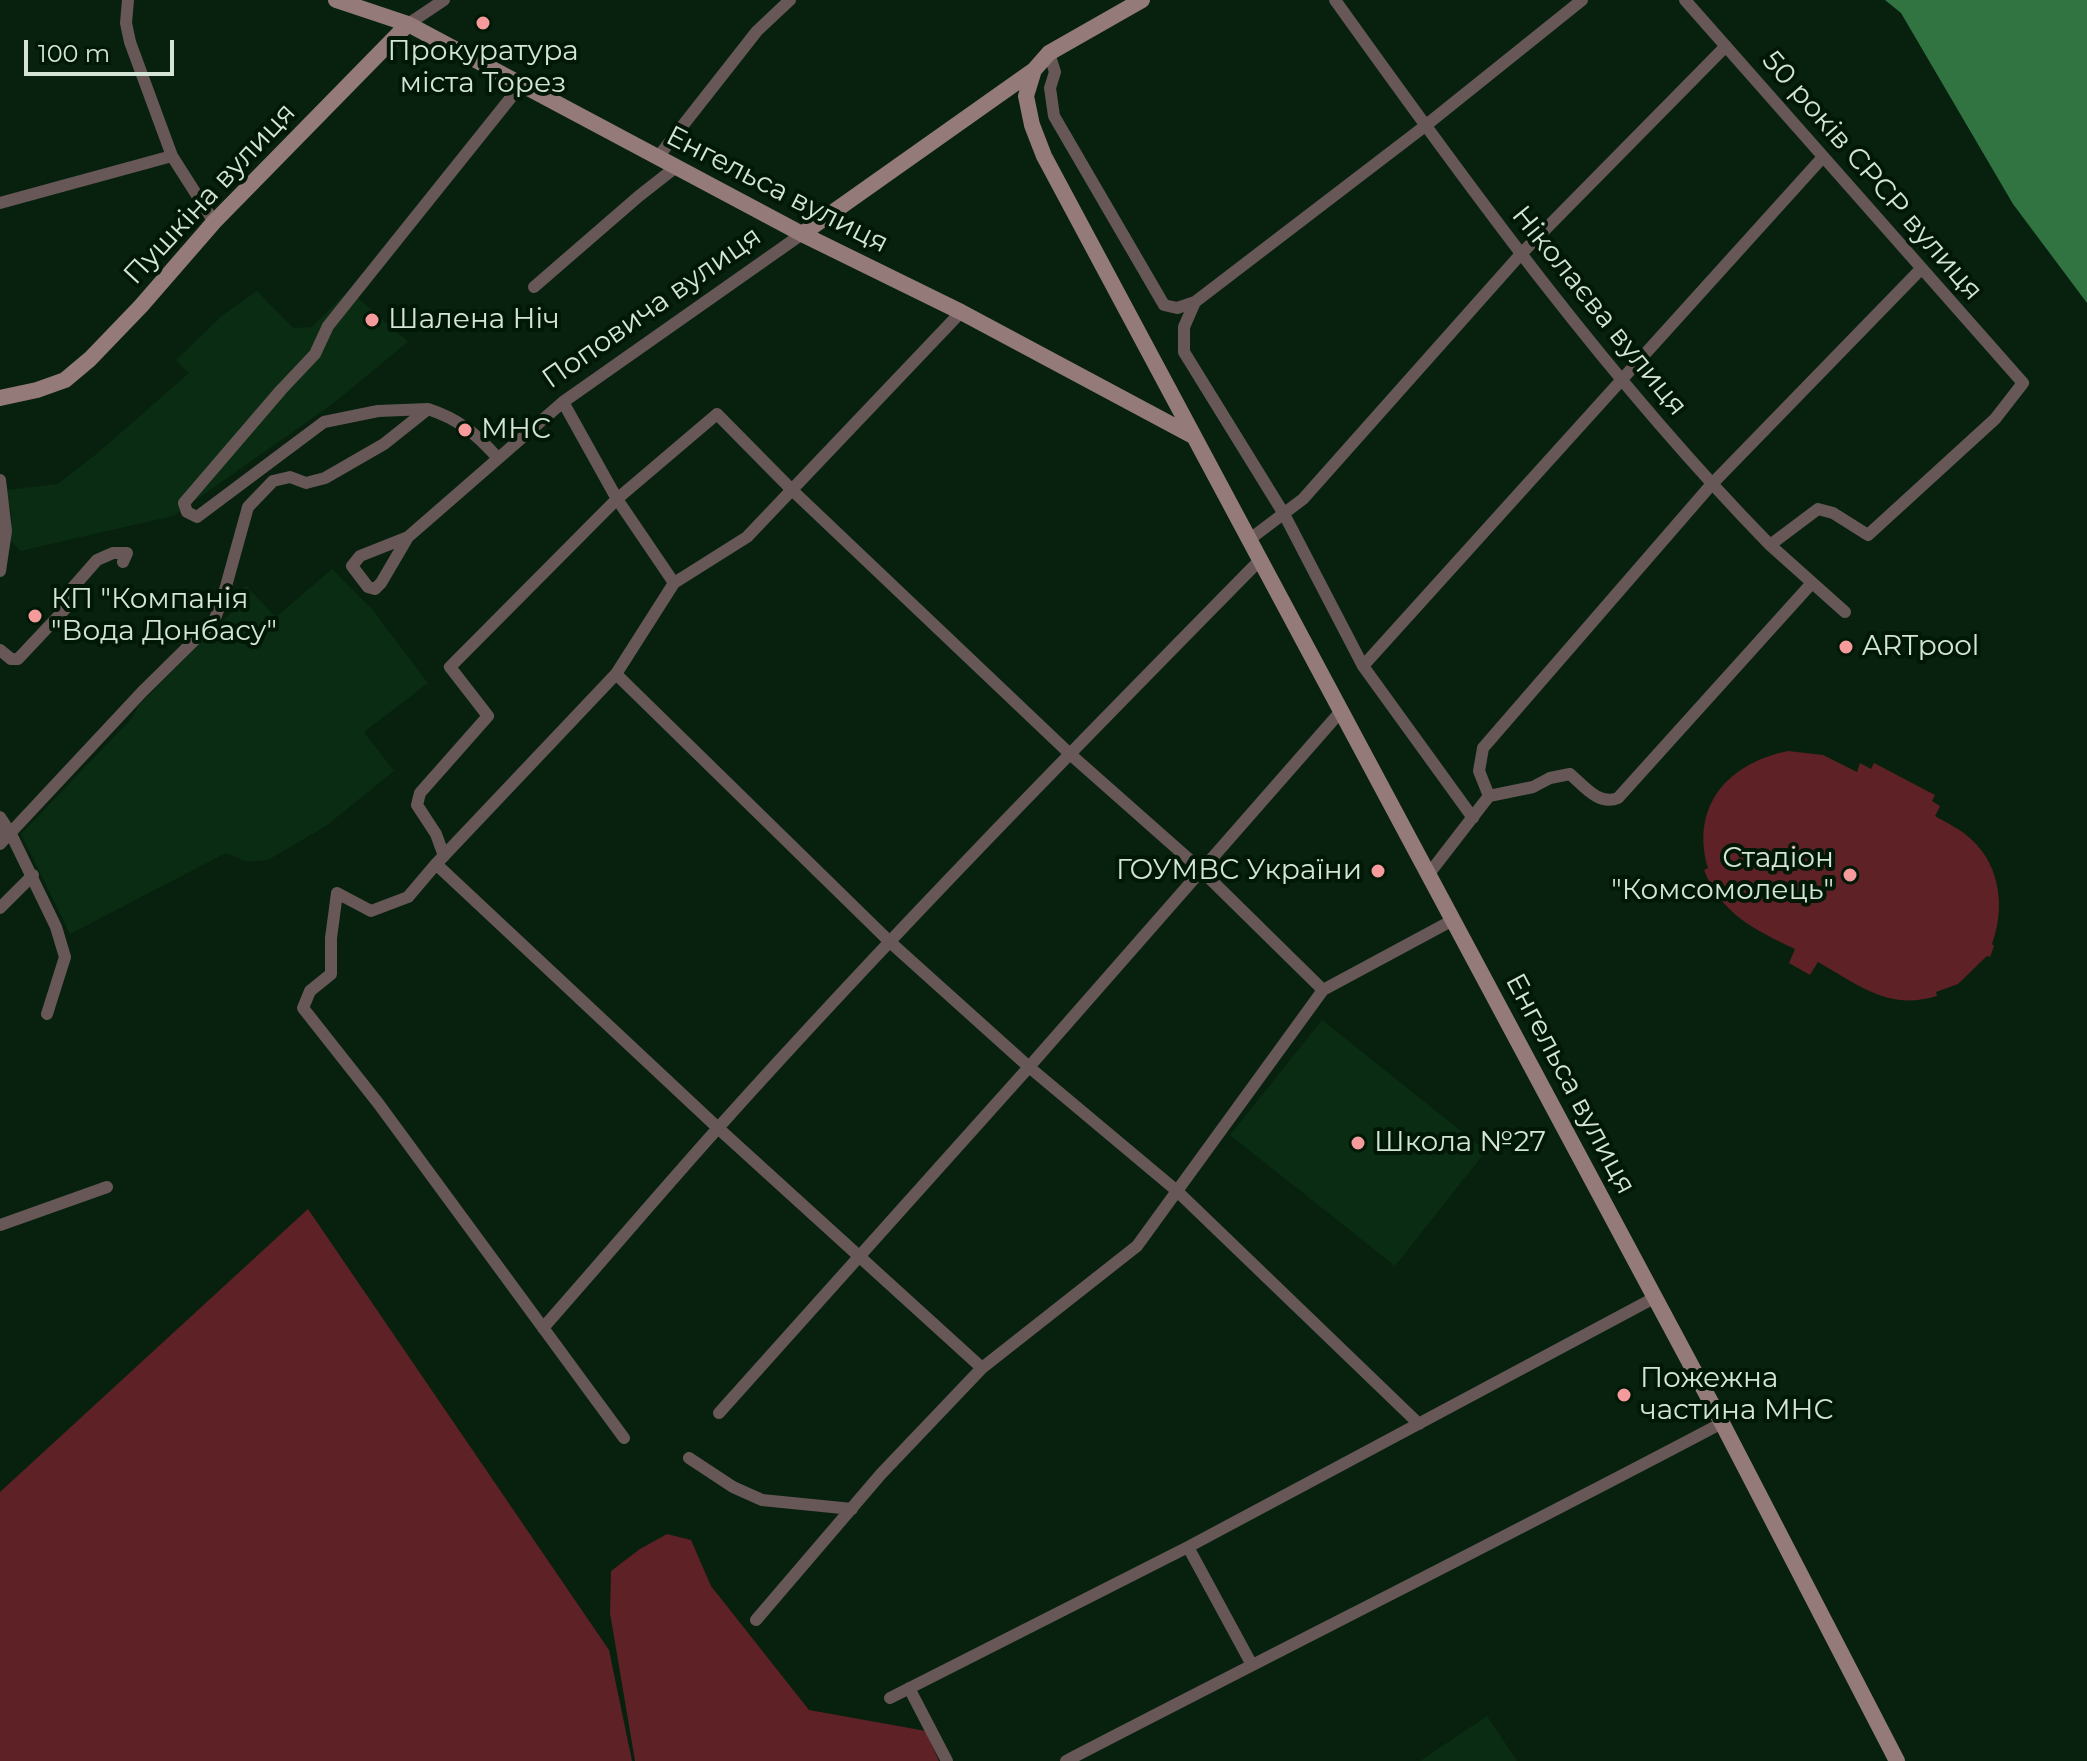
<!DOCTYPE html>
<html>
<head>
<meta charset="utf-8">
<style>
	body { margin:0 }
	#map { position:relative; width:2087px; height:1761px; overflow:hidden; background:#07210e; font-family:Montserrat,sans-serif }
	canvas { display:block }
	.scale { position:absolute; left:24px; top:40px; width:150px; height:36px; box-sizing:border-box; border:4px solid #d4e4d6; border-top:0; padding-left:10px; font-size:24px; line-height:28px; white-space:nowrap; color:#d4e4d6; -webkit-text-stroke:6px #011806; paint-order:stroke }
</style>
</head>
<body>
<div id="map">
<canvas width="2087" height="1761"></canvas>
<div class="scale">100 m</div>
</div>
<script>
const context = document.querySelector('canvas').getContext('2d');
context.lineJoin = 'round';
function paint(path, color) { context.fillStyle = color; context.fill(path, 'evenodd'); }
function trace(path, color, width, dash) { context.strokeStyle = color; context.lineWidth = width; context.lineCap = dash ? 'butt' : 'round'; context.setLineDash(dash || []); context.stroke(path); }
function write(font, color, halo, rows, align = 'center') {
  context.font = font + ' Montserrat,sans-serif'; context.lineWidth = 8; context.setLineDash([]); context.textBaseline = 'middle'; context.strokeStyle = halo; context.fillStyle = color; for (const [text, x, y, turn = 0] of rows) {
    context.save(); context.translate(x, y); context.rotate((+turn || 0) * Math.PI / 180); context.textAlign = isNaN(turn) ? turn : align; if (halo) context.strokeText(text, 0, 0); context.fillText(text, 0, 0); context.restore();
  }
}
paint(new Path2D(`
	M349,290L408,342L331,405L173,516L20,551L10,540L12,518L6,490L58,484L100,451L189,373L176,360L223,315L257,291L293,328L312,327Z
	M332,569L371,608L428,683L364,732L394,771L326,826L268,860L247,862L226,853L70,934L21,834L132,718L139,705L236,608L230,601L246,586L276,617Z
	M1322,1020L1486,1151L1395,1266L1230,1135Z
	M1487,1716L1517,1761H1420Z`), '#0a2c13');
paint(new Path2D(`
	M1788,751L1823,755L1857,772L1860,763L1871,769L1874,763L1935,795L1932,801L1940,806L1935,816C1947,823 1962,830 1972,840C2001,867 2005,909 1992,944L1994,946L1990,957L1987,956L1958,984L1936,992L1937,996C1888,1011 1859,985 1818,962L1810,975L1789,963L1795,949C1755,930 1721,914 1704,870L1708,868C1690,806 1728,763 1788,751Z
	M308,1209L609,1650L632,1761H0V1492Z
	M667,1534L691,1540L711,1586L809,1710L926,1731L939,1761H635L610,1613L611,1571L640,1549Z`), '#5d2126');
paint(new Path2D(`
	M1885,0H2087V303L2013,204L1901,13Z`), '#317441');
trace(new Path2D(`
	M128,0L126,23L130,42L172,156L214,222
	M1335,0C1471,190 1607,378 1770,545L1818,509L1833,513L1868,535L1995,419L2023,383L1685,0
	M408,24L444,0
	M1049,53L1055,72L1050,88L1054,116L1164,305L1177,308L1195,302L1425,126L1582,0
	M658,157L757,31L790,0
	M0,203L172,156
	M534,287L639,196L676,167
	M1195,302L1184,327V352L1284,514L1363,666L1473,818
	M563,402L617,499L674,583L616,674L436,864L408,897L371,911L337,893L331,938V974L310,991L303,1008L378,1103L624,1438
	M428,409L378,411L324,422L197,517L187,512L184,503L281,390L315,354L328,326L521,85
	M0,480L6,531L0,571
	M408,537L381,583L375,589L368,587L352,566L360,556L408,537L563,402L802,234
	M1250,539L1303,499L1520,255L1726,46
	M1770,545L1845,612
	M674,583L747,537L961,312
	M0,650L11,659H18L66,608L68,593L97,560L113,553H127L123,562
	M1363,666L1823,157
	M616,674L890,942L1029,1067L1177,1191L1419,1424
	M1489,796L1479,771L1483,748L1711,485L1921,269
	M0,817L11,834L0,829
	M11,834L56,927L65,957L47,1014
	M0,844L142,692L214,621L223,597L248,507L273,481L290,477L306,483L325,478L384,444L428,409C459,419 476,434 497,457
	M444,856L436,834L417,805L420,793L488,716L450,667L617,499L717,414L792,490L1070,754L1200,869L1323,990
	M436,864L718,1128L982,1368
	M1428,875L1489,796L1533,787L1550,778L1570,774C1584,786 1599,806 1618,798L1811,584
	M0,908L33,875
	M0,1225L107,1187
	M543,1328C602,1261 659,1194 718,1128C893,933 1077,746 1260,560
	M719,1413L1029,1067L1342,710
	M689,1458L733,1487L762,1500L852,1509
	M1188,1547L1252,1665
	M756,1620L881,1474L982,1368L1137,1246L1323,990L1453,920
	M909,1688L947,1761
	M890,1698L1188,1547L1654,1298
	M1066,1761C1284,1648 1504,1538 1722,1423`), '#685757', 12);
trace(new Path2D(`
	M336,0L408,24L802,234L961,312L1191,435
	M1034,70L1026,96L1032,125L1044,156L1722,1423L1897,1761
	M802,234L1034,70L1049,53L1142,0
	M0,398L37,390L65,380L90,359L141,306L214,222L408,24`), '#957a7a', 16);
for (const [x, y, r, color] of [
	[483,23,8,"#f59b9c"],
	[372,320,8,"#f59b9c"],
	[465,430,8,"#f59b9c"],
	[35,616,8,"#f59b9c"],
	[1846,647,8,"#f59b9c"],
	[1378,871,8,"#f59b9c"],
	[1850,875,8,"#f59b9c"],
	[1358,1143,8,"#f59b9c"],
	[1624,1395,8,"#f59b9c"]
]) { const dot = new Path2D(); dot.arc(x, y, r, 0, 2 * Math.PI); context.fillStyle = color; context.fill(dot); trace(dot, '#011806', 3); }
write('28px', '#d4e4d6', '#011806', [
	["Прокуратура",483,52,"center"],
	["міста Торез",483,84,"center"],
	["Шалена Нiч",388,320],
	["МНС",481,430],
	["КП \"Компанія",51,600],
	["\"Вода Донбасу\"",51,632],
	["ARTpool",1862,647],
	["Стадіон",1834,859,"right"],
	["\"Комсомолець\"",1834,891,"right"],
	["ГОУМВС України",1362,871,"right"],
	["Школа №27",1374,1143],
	["Пожежна",1640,1379],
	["частина МНС",1640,1411]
], 'left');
write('28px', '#d4e4d6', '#011806', [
	["50 років СРСР вулиця",1872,176,49],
	["Енгельса вулиця",777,190,27],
	["Пушкіна вулиця",210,194,-47],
	["Поповича вулиця",652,308,-35],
	["Ніколаєва вулиця",1599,311,51],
	["Енгельса вулиця",1570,1084,62]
]);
</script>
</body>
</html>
